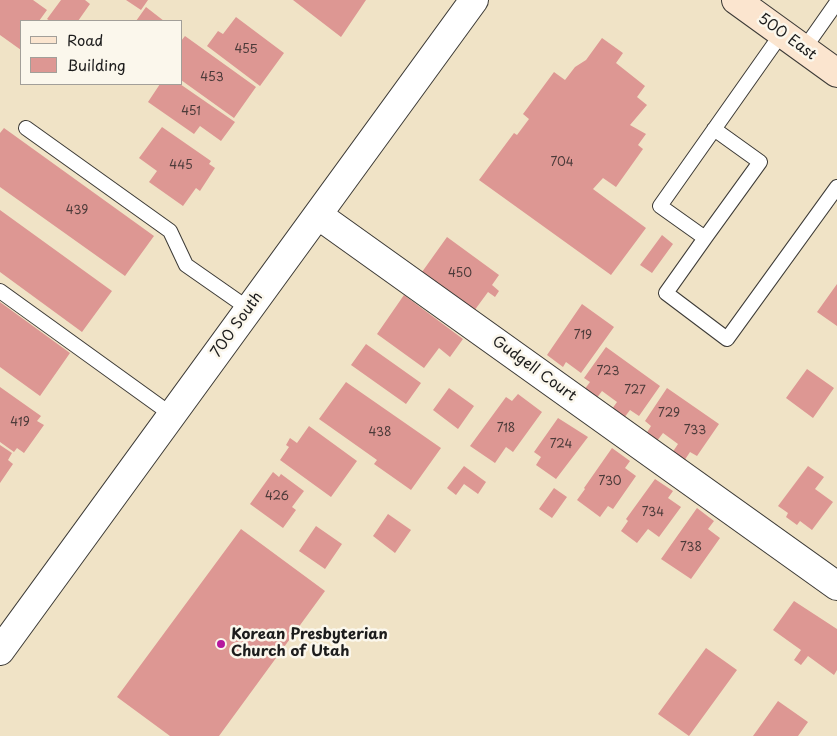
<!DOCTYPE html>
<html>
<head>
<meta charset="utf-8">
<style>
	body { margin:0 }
	#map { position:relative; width:837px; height:736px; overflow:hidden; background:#f0e3c6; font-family:"Playpen Sans",sans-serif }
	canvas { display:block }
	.legend { position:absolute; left:20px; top:20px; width:162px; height:65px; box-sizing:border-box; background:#fbf7ec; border:1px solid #a29f99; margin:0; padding:6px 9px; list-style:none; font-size:15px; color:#1c1c1c }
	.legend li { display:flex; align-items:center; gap:10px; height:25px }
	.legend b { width:25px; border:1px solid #a29f99 }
</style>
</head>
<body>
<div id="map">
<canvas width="837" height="736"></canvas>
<ul class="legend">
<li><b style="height:6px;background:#fbe5cf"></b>Road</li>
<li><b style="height:14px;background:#dd9793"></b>Building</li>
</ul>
</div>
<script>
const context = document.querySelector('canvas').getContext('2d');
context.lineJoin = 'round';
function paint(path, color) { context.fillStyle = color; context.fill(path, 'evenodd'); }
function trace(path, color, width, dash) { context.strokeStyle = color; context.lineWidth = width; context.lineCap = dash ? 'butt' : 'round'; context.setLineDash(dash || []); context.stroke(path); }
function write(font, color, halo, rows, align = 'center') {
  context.font = font + ' "Playpen Sans",sans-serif'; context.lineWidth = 5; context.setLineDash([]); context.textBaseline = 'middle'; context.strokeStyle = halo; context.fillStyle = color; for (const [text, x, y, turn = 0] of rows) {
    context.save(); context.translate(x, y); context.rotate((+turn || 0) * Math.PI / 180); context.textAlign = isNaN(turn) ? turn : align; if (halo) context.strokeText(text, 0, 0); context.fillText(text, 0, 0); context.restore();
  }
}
paint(new Path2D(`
	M0,0H33L47,10L39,21H21V50L0,35Z
	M61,0H85L90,4L78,21H50L47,19Z
	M126,0H148L141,10Z
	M293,0H366L341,37Z
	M146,7L164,21H136Z
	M236,17L284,53L260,86L207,46L218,31L223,34Z
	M185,36L256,87L234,118L181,80V41Z
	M602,38L623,53L616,63L645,86L637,97L647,105L630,125L646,134L638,145L643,149L616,187L603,178L593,189L646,228L611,275L479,180L514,133L517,135L529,119L523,114L554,72L565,80L575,67L586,60Z
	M160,84H180L235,122L221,141L200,126L194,134L148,102Z
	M162,127L211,161L209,164L215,168L200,191L196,188L183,206L149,182L157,171L139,158Z
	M4,128L154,236L125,276L0,187V133Z
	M0,210L112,291L82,332L0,272Z
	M662,235L673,244L652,273L640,265Z
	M447,237L499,275L492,285L499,291L495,297L488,292L474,311L422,272Z
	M837,284V326L817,312Z
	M404,295L463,339L450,357L439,348L424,368L377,334Z
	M0,302L70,353L40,396L0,367Z
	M582,304L614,327L581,373L566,362L563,367L547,355Z
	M366,344L421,383L406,404L351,365Z
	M606,347L660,386L639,416L630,410L624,418L612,409L617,402L602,391L596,399L584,390L590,382L584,378Z
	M807,369L834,388L813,418L786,398Z
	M346,382L441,448L411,490L374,464L377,460L319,419Z
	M0,387L41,416L37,421L44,425L24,453L17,448L14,452L0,442Z
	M449,388L474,406L458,429L433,410Z
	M667,388L719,424L697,456L690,452L684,461L672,453L678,444L663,433L657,441L646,434L651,426L645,421Z
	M518,394L542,412L513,452L506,447L495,463L470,446L506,397L512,401Z
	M558,418L588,437L556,479L536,465L541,457L534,452Z
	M309,426L357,461L331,497L280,460L289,447L286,445L290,438L297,443Z
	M0,445L12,453L8,460L13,464L0,483Z
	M612,448L630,461L625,468L636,476L613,509L608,506L600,517L577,500L585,489L584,488Z
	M464,466L486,482L478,494L464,484L456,495L447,488Z
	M808,466L824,477L815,489L833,502L812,530L800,521L797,525L786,517L788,513L778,506Z
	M273,472L279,477L281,474L304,491L292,507L296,510L283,528L250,504Z
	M655,479L673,491L668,498L681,507L659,537L648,529L637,543L621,531L628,521L626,519Z
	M554,488L567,497L552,518L539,509Z
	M697,508L714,521L708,529L720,538L691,579L661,559Z
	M388,514L411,530L395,553L373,536Z
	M316,526L342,544L325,569L299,551Z
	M241,529L325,591L219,736H170L117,697Z
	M794,601L837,629V670L834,675L808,656L801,665L794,660L801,650L773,630Z
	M706,648L737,670L689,736L658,714Z
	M778,701L808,722L798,736H753Z`), '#dd9793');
const lane = new Path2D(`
	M782,33L660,206L705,238L666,293L727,339L837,187
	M804,49L837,2
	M26,128L170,231L186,265L249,309
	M705,238L760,162L714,129
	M0,291L172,415`);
const street = new Path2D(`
	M318,215L837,586
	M0,651L474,0`);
const secondary = new Path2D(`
	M736,0L837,73`);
trace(lane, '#3c3a36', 16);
trace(street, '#3c3a36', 30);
trace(secondary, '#3c3a36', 30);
trace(lane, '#fff', 14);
trace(street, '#fff', 28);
trace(secondary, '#fbe5cf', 28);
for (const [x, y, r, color] of [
	[221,644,5,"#b5179e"]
]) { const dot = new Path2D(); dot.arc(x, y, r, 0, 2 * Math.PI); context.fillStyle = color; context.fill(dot); trace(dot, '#fbf7ec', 2); }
write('12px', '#4c3b3a', null, [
	["455",246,50],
	["453",212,78],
	["451",191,112],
	["704",562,163],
	["445",181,166],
	["439",77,211],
	["450",460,274],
	["719",583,336],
	["723",608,372],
	["727",635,391],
	["729",669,414],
	["419",20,423],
	["718",506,429],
	["733",695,431],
	["438",380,433],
	["724",561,445],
	["730",610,482],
	["426",277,497],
	["734",653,513],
	["738",691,548]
]);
write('15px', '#1c1c1c', '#fbf7ec', [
	["500 East",787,37,36],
	["700 South",237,325,-54],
	["Gudgell Court",534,369,36]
]);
write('bold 15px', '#1c1c1c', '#fbf7ec', [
	["Korean Presbyterian",231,635],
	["Church of Utah",231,652]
], 'left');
</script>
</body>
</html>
